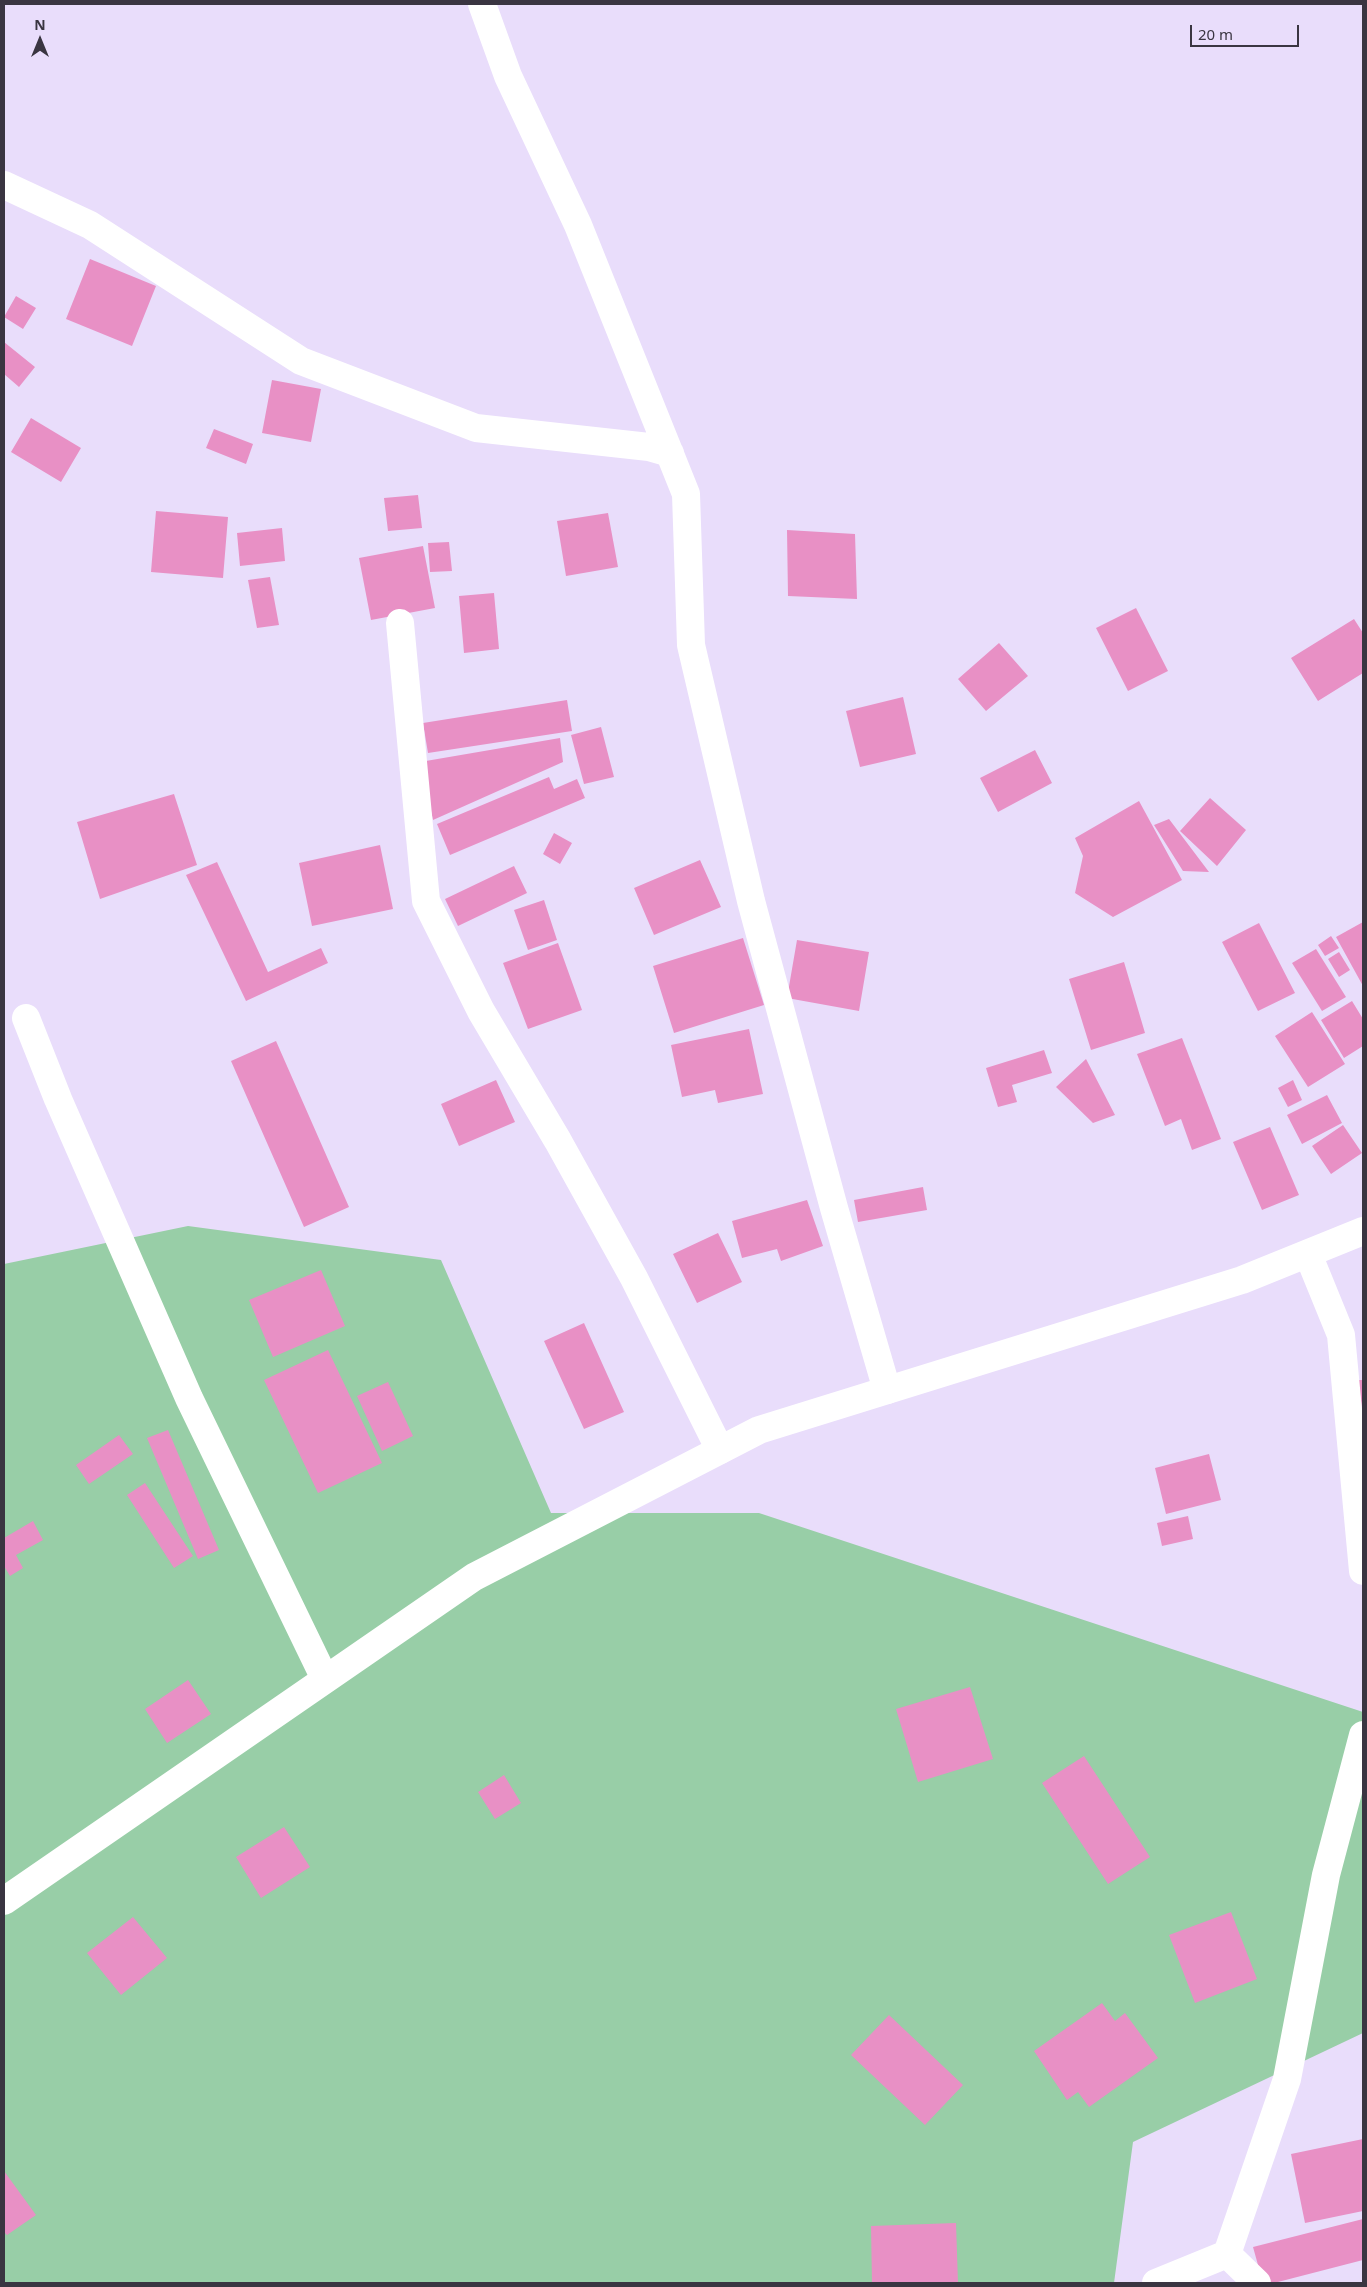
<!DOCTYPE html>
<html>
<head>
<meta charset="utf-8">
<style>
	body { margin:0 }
	#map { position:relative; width:1367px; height:2287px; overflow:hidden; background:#e9ddfb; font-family:"Noto Sans",sans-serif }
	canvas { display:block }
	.frame { position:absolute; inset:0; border:5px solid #3a3541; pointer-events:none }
	.north { position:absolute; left:15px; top:15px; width:50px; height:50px; -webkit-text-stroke:4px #e9ddfb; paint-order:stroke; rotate:0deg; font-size:14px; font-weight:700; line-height:20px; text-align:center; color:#3a3541 }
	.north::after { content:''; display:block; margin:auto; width:18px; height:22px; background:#3a3541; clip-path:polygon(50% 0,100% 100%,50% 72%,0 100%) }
	.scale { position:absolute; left:1190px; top:25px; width:109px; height:22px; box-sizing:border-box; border:2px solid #3a3541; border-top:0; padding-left:6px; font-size:15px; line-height:18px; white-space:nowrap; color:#3a3541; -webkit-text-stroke:4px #e9ddfb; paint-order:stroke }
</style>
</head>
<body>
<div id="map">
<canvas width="1367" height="2287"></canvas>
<div class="frame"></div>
<div class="north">N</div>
<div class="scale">20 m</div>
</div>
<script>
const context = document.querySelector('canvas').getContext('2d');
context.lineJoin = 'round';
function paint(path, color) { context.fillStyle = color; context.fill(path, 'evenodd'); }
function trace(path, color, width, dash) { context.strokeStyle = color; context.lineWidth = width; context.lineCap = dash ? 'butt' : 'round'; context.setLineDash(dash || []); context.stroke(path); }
paint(new Path2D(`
	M188,1226L441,1260L551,1513H759L1363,1712V2033L1133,2142L1114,2283H4V1264Z`), '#98cea7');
paint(new Path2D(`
	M90,259L156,286L132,346L66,319Z
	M16,296L36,308L23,329L4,317Z
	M4,342L35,367L19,387L4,374Z
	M272,380L321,389L311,442L262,433Z
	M31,418L81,448L61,482L11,452Z
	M214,429L253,444L246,464L206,448Z
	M418,495L422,528L388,531L384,498Z
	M156,511L228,517L223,578L151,572Z
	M608,513L618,567L566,576L557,521Z
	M282,528L285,561L240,566L237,533Z
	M787,530L855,534L857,599L788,596Z
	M449,542L452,571L430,572L428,543Z
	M423,546L435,608L371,620L359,558Z
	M270,577L279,625L257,628L248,580Z
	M494,593L499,649L464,653L459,596Z
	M1136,608L1168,671L1128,691L1096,628Z
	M1354,619L1363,633V673L1318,701L1291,658Z
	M999,643L1028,676L986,711L958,679Z
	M903,697L916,754L860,767L846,711Z
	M567,700L572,731L428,753L423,723Z
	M601,727L614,777L584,784L571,735Z
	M560,738L563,762L433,820L420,762Z
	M1035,750L1052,783L998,812L980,778Z
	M549,777L554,789L577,779L585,798L450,855L437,824Z
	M174,794L197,865L100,899L77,822Z
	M1210,798L1246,830L1217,866L1180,831Z
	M1139,801L1182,880L1113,917L1075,893L1083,856L1075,838Z
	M1169,819L1209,872L1183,871L1154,825Z
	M554,833L572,843L560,864L543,854Z
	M380,845L393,909L312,926L299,863Z
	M700,860L721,907L654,935L634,888Z
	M217,862L268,972L321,948L328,963L246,1001L186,875Z
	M514,866L527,893L458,926L445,899Z
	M544,900L557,940L528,950L514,910Z
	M1363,922V986L1336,937Z
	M1259,923L1295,993L1258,1011L1222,942Z
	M1331,936L1339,948L1325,956L1318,945Z
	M743,938L764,1005L674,1033L653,966Z
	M797,940L869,952L859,1011L787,998Z
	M558,943L582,1010L528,1029L503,963Z
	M1316,949L1346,997L1322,1011L1292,963Z
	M1339,952L1350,970L1339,977L1328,959Z
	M1124,962L1145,1033L1091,1050L1069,979Z
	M1352,1001L1363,1019V1046L1344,1058L1321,1020Z
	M1312,1012L1345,1064L1308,1087L1275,1036Z
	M749,1029L763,1094L718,1103L715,1090L682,1097L671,1045Z
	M1182,1038L1221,1139L1192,1150L1181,1119L1165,1126L1137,1054Z
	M276,1041L349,1207L304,1227L231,1061Z
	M1044,1050L1052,1073L1012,1085L1017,1102L998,1107L986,1068Z
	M1086,1059L1115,1115L1093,1123L1056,1087Z
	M496,1080L515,1122L459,1146L441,1104Z
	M1293,1080L1302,1100L1288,1107L1278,1088Z
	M1327,1095L1342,1123L1302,1144L1287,1115Z
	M1343,1125L1362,1153L1331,1174L1312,1146Z
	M1270,1127L1299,1195L1262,1210L1233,1142Z
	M923,1187L927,1210L858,1222L854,1200Z
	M807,1200L823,1246L781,1261L777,1249L742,1258L732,1221Z
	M718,1233L742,1282L697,1303L673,1254Z
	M321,1270L345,1326L273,1357L249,1300Z
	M584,1323L624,1412L584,1429L544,1341Z
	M328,1350L382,1463L318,1493L264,1380Z
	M1358,1380H1363V1408H1362Z
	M388,1382L413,1436L382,1451L357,1396Z
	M168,1430L219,1550L198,1559L147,1438Z
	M119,1435L133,1454L89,1484L76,1465Z
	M1209,1454L1221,1500L1166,1514L1155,1468Z
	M145,1483L193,1556L174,1568L127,1495Z
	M1188,1516L1193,1539L1162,1546L1157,1523Z
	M33,1521L43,1540L16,1555L23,1568L10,1576L4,1566V1538Z
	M188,1680L211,1714L167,1743L145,1709Z
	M970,1687L993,1759L918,1782L896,1709Z
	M1084,1756L1150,1857L1108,1884L1042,1783Z
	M504,1775L521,1803L495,1819L478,1792Z
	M284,1827L310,1867L261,1898L236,1857Z
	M1231,1912L1257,1979L1195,2003L1169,1935Z
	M133,1917L167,1958L121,1995L87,1953Z
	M1102,2003L1115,2021L1125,2013L1158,2058L1089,2107L1078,2092L1067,2100L1034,2051Z
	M889,2015L963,2085L925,2125L851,2055Z
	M1363,2139V2211L1305,2223L1291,2154Z
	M4,2171L36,2215L7,2235L4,2232Z
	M1363,2219V2260L1274,2283H1263L1253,2247Z
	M956,2223L958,2283H872L871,2226Z`), '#e890c5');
trace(new Path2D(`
	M482,4L508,76L578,225L686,494L691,645L751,901L834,1208L887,1390
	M4,185L90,225L301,361L476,428L649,447L670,453
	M400,623L426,901L481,1011L558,1141L634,1278L720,1450
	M26,1018L58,1099L189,1398L325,1679
	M1308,1254L1341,1335L1363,1571
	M1227,2254L1257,2283
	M1156,2283L1227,2254L1287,2079L1326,1875L1363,1735`), '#fff', 28);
trace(new Path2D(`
	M4,1901L474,1577L759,1430L1242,1280L1363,1231`), '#fff', 28);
</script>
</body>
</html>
